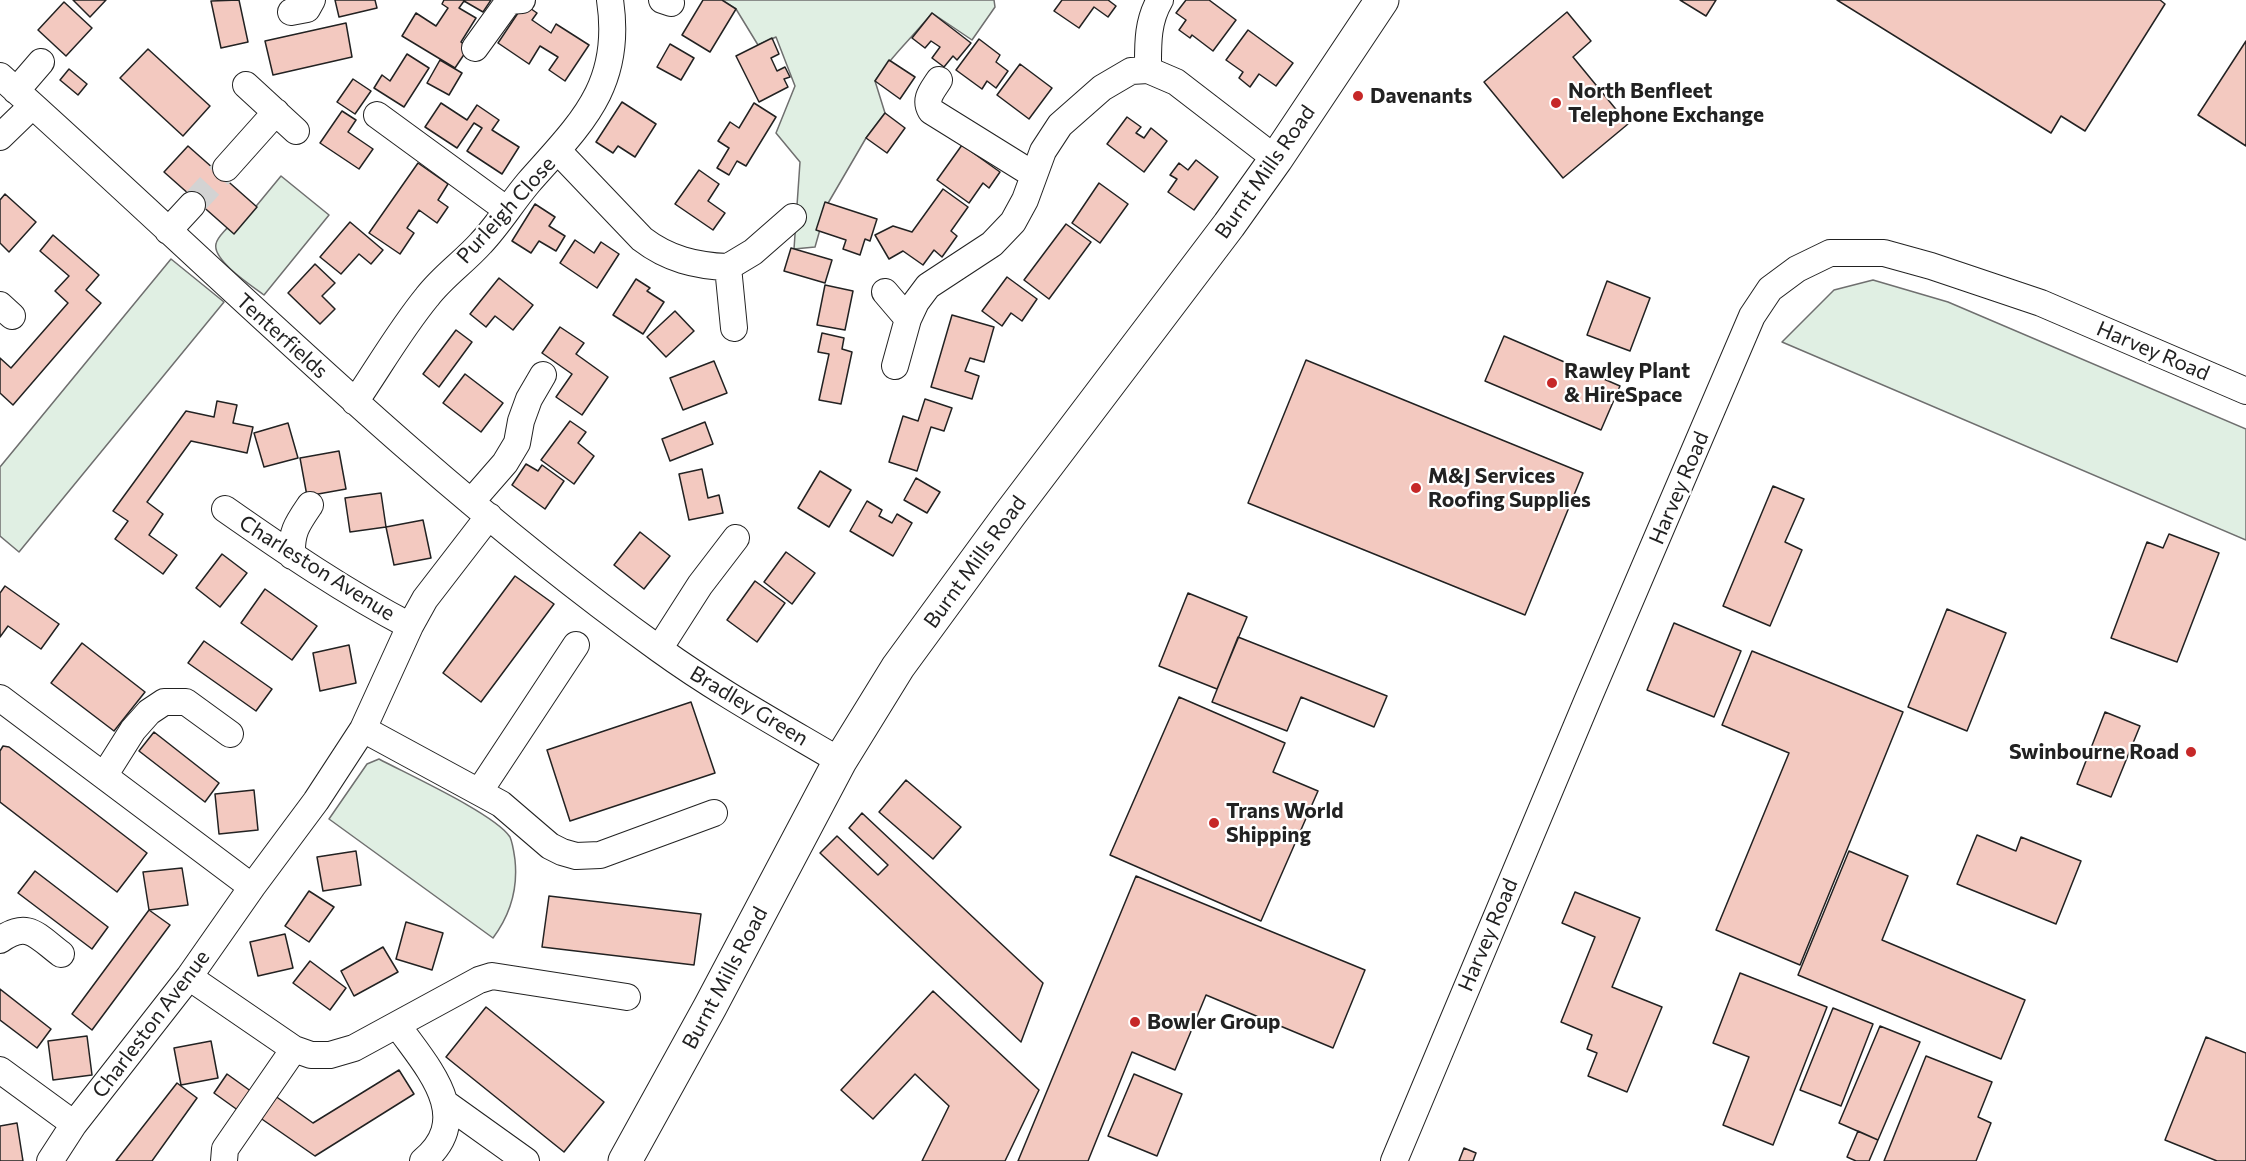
<!DOCTYPE html>
<html>
<head>
<meta charset="utf-8">
<style>
	body { margin:0 }
	canvas { display:block; background:#fff }
</style>
</head>
<body>
<canvas width="2246" height="1161"></canvas>
<script>
const context = document.querySelector('canvas').getContext('2d');
context.lineJoin = 'round';
function paint(path, color) { context.fillStyle = color; context.fill(path, 'evenodd'); }
function trace(path, color, width, dash) { context.strokeStyle = color; context.lineWidth = width; context.lineCap = dash ? 'butt' : 'round'; context.setLineDash(dash || []); context.stroke(path); }
function write(font, color, halo, rows, align = 'center') {
  context.font = font + ' Commissioner,sans-serif'; context.lineWidth = 4.5; context.setLineDash([]); context.textBaseline = 'middle'; context.strokeStyle = halo; context.fillStyle = color; for (const [text, x, y, turn = 0] of rows) {
    context.save(); context.translate(x, y); context.rotate((+turn || 0) * Math.PI / 180); context.textAlign = isNaN(turn) ? turn : align; if (halo) context.strokeText(text, 0, 0); context.fillText(text, 0, 0); context.restore();
  }
}
const green = new Path2D(`
	M722,0H994L995,7L972,40L932,13C913,37 891,56 875,81L885,113L866,138L827,205L815,247L794,249L800,162L776,133L795,86L776,37L758,45L736,9Z
	M281,176L329,215L264,295C252,286 212,260 216,244C217,238 224,232 227,228L234,233Z
	M171,259L224,302L19,552L0,536V467Z
	M1873,280L1948,302L2246,429V540L1782,342L1834,290Z
	M379,759C407,774 495,814 510,837C513,844 514,853 515,860C518,889 511,914 493,938L329,819L367,764Z`);
paint(green, '#e0efe3');
trace(green, '#6f6f6f', 1.5);
const building = new Path2D(`
	M73,0H106L90,17Z
	M239,0L248,42L221,48L211,1Z
	M335,0H375L377,8L339,17Z
	M444,0H491L483,12L464,1L459,8L476,18L461,42L469,47L455,68L402,36L416,13L436,26L448,8L442,4Z
	M703,0H722L736,9L710,52L682,35Z
	M1062,0H1108L1116,6L1108,17L1094,7L1079,28L1054,11Z
	M1186,0H1209L1236,20L1213,51L1192,35L1190,38L1179,30L1186,20L1176,13Z
	M1680,0H1716L1706,16Z
	M1837,0H2160L2165,4L2085,131L2061,116L2051,133Z
	M64,2L92,28L66,56L38,30Z
	M524,4L537,13L532,20L551,33L556,24L589,45L565,81L549,70L558,57L540,46L529,64L498,43Z
	M1567,12L1591,41L1573,57L1628,124L1563,178L1484,82Z
	M932,13L971,43L957,60L953,56L944,67L932,58L940,47L931,41L925,48L912,38Z
	M346,23L352,57L273,75L265,41Z
	M1248,30L1293,63L1276,86L1259,74L1250,87L1239,78L1243,72L1226,60Z
	M772,38L779,54L771,58L777,71L785,67L790,77L784,79L788,87L759,102L736,56Z
	M979,39L1000,55L996,62L1008,71L996,88L987,81L982,89L956,70Z
	M2246,41V146L2198,115Z
	M670,44L694,58L681,80L657,67Z
	M148,49L210,106L183,136L120,78Z
	M407,54L429,68L404,107L374,88L382,75L390,81Z
	M440,60L462,73L449,95L427,83Z
	M889,60L915,77L900,99L875,81Z
	M1020,64L1052,88L1029,119L997,95Z
	M69,69L87,84L78,95L60,80Z
	M353,79L371,91L355,114L337,102Z
	M622,102L656,124L635,157L618,146L613,153L596,142Z
	M441,103L467,120L477,105L499,120L492,130L519,147L502,174L467,151L482,128L474,123L457,148L425,127Z
	M754,103L776,117L746,166L737,161L729,175L717,168L729,148L718,141L730,122L739,128Z
	M342,111L356,120L348,132L373,149L359,169L320,143Z
	M885,113L905,128L887,153L866,138Z
	M1127,117L1141,127L1136,133L1144,138L1151,128L1167,141L1144,172L1107,144Z
	M962,145L1000,172L989,188L983,183L969,203L937,180Z
	M188,146L257,207L234,234L164,172Z
	M1196,160L1218,177L1194,210L1168,192L1177,179L1170,175L1179,163L1188,170Z
	M418,163L448,184L438,200L448,207L437,223L419,210L407,228L414,233L400,254L369,233Z
	M699,170L719,184L708,201L725,213L713,230L675,204Z
	M1099,183L1128,204L1100,243L1072,223Z
	M943,189L968,207L951,231L957,236L942,257L934,250L923,265L903,251L889,259L875,235L893,226L912,232Z
	M5,194L36,222L9,252L0,243V200Z
	M825,202L877,219L870,241L865,239L860,255L843,249L846,240L816,230Z
	M535,204L555,217L549,226L565,236L556,251L539,241L531,253L512,241Z
	M350,222L383,250L371,264L359,254L341,274L320,257Z
	M1066,224L1091,242L1049,299L1024,280Z
	M53,235L99,275L86,290L101,303L13,405L0,393V358L11,368L68,303L55,291L69,276L40,251Z
	M575,240L594,253L601,242L619,254L597,288L560,263Z
	M791,248L832,260L825,283L784,271Z
	M315,264L335,283L322,296L335,309L320,324L288,293Z
	M1007,277L1037,299L1022,321L1011,313L1002,326L982,311Z
	M499,278L533,305L513,330L495,316L486,327L470,314Z
	M636,279L650,288L647,291L664,302L643,334L613,315Z
	M1607,281L1650,298L1630,351L1587,335Z
	M825,285L853,291L845,330L817,325Z
	M675,311L694,331L666,357L647,337Z
	M952,315L994,327L984,362L970,358L965,371L979,376L972,399L931,387Z
	M560,327L584,343L576,354L608,377L582,415L556,397L572,374L542,353Z
	M456,330L472,342L439,387L423,374Z
	M822,333L844,338L842,349L852,352L841,404L819,400L829,354L818,352Z
	M1504,336L1620,386L1601,430L1485,381Z
	M1306,360L1583,473L1525,615L1248,503Z
	M714,361L727,393L683,410L670,378Z
	M465,374L503,403L481,432L443,403Z
	M925,399L952,408L944,431L931,427L917,471L889,462L903,416L918,421Z
	M217,401L237,405L233,423L253,427L247,453L191,441L147,502L163,514L149,535L177,555L163,574L115,539L128,521L113,511L186,411L214,417Z
	M570,421L586,432L578,443L594,456L574,484L541,460Z
	M705,422L713,444L670,461L662,439Z
	M288,423L298,458L264,467L254,433Z
	M339,451L346,489L307,496L300,458Z
	M526,464L538,471L542,465L564,481L545,509L512,485Z
	M702,469L708,498L719,495L723,513L689,520L679,474Z
	M820,471L851,490L829,527L798,508Z
	M916,478L940,492L927,513L904,500Z
	M1773,486L1804,499L1785,542L1802,550L1770,626L1723,606Z
	M381,493L386,527L350,532L345,498Z
	M867,501L882,510L879,516L892,523L897,514L912,523L893,556L850,531Z
	M423,520L431,558L394,565L386,527Z
	M640,532L670,556L644,589L614,565Z
	M2169,534L2219,553L2177,662L2111,638L2147,542L2163,548Z
	M786,552L815,573L792,604L764,582Z
	M222,554L247,573L220,607L196,588Z
	M515,576L554,604L481,702L443,673Z
	M755,581L785,603L757,642L727,620Z
	M5,586L59,624L41,649L8,626L0,637V593Z
	M265,589L317,626L292,660L241,623Z
	M1188,593L1247,617L1217,689L1159,666Z
	M1947,609L2006,633L1967,731L1908,707Z
	M1674,623L1741,651L1714,717L1647,690Z
	M1238,637L1387,696L1374,727L1301,697L1287,731L1212,702Z
	M204,641L272,689L256,711L188,663Z
	M82,643L145,692L114,731L51,683Z
	M349,645L356,683L320,691L313,653Z
	M1752,651L1903,712L1800,965L1716,930L1789,753L1722,725Z
	M1179,697L1285,743L1273,772L1318,791L1261,921L1110,855Z
	M691,702L715,773L570,821L547,750Z
	M2105,712L2140,726L2111,797L2077,784Z
	M154,732L219,783L205,802L139,751Z
	M3,746L9,747L147,853L117,892L0,802V751Z
	M906,780L961,827L933,859L879,812Z
	M254,790L258,830L219,834L215,794Z
	M862,813L1043,983L1021,1042L820,853L837,836L878,875L888,865L849,828Z
	M1977,835L2016,851L2021,837L2081,861L2056,924L1957,884Z
	M356,851L361,885L323,891L317,857Z
	M1849,851L1908,876L1882,940L2025,1000L2001,1059L1798,975Z
	M182,868L188,905L149,910L143,872Z
	M35,871L108,927L92,949L18,893Z
	M1136,876L1365,970L1333,1048L1206,995L1175,1070L1132,1052L1088,1161H1018Z
	M309,891L334,907L309,942L285,926Z
	M1575,892L1640,918L1612,987L1662,1007L1627,1092L1588,1076L1597,1053L1587,1049L1592,1035L1561,1022L1595,937L1562,923Z
	M549,896L701,914L694,965L542,947Z
	M149,910L170,925L92,1030L72,1014Z
	M406,922L443,933L432,970L396,959Z
	M285,934L293,968L258,976L250,942Z
	M383,947L398,972L354,996L341,971Z
	M310,961L346,988L330,1010L293,983Z
	M1740,973L1827,1007L1773,1145L1723,1125L1749,1057L1713,1043Z
	M0,989L51,1029L37,1048L0,1020Z
	M933,991L1039,1090L1005,1161H922L949,1106L915,1074L873,1119L841,1090Z
	M486,1007L604,1102L564,1152L446,1057Z
	M1833,1008L1873,1024L1841,1106L1800,1090Z
	M1880,1026L1920,1042L1878,1140L1839,1123Z
	M87,1036L92,1075L53,1080L48,1041Z
	M2206,1037L2246,1053V1161H2217L2165,1140Z
	M211,1041L218,1078L181,1085L174,1048Z
	M1926,1056L1992,1082L1978,1117L1991,1123L1976,1161H1884Z
	M399,1070L414,1094L315,1156L256,1115L271,1093L313,1123Z
	M227,1074L259,1097L246,1116L214,1093Z
	M1134,1074L1182,1094L1157,1156L1108,1136Z
	M177,1083L197,1098L152,1161H116Z
	M17,1123L23,1161H0V1126Z
	M1858,1131L1878,1140L1869,1161H1856L1847,1157Z
	M1464,1148L1476,1153L1473,1161H1459Z`);
paint(building, '#f3c9c0');
trace(building, '#222', 1.5);
trace(new Path2D(`
	M192,205L226,168`), '#d3d3d3', 26, [26, 13]);
const street = new Path2D(`
	M662,0L671,3
	M291,12L307,9L312,0
	M475,48L509,1L522,0
	M1148,70C1148,45 1147,22 1160,0
	M0,76C217,270 422,479 659,649C717,691 779,725 840,761
	M939,80C932,91 924,99 931,111L1034,175
	M246,85L296,131
	M16,91L41,62
	M377,115L507,210
	M0,137L32,106
	M558,151L642,239C668,259 696,266 728,267
	M226,168L276,112
	M168,231L192,205
	M728,267L753,252L793,217
	M728,267L734,328
	M885,292L908,319
	M0,305L12,316
	M895,366L908,319L916,302L928,286L992,244L1013,222L1025,200L1043,151L1060,125L1102,88L1131,71L1148,70L1176,82L1276,159
	M355,402C379,367 400,330 427,297C443,276 464,262 481,243C499,224 512,202 529,182C581,123 623,86 610,0
	M471,502L505,463L517,443L521,421L529,399L543,375
	M225,509C285,551 345,592 410,626
	M292,556C291,532 297,524 310,505
	M659,649L700,585L736,538
	M0,698L252,887
	M363,729L501,804L550,846L562,852L576,856L600,855L714,813
	M104,776L133,730L149,712L164,702H186L230,734
	M479,792L576,645
	M0,940C28,920 37,936 61,954
	M189,977L294,1049L311,1055H330L354,1048L479,980L492,976L627,997
	M398,1026C426,1066 476,1117 423,1161
	M0,1070L74,1124
	M445,1103L526,1161
	M50,1161L74,1124L189,977L252,887L316,801L363,729L410,626L425,599L489,516
	M224,1161L225,1149L294,1049
	M1394,1161L1588,699L1752,316L1770,289L1797,269L1830,253H1884L1931,266L2041,303L2246,391`);
const secondary = new Path2D(`
	M625,1161L710,1007L840,761L898,667L1010,514L1229,225L1276,159L1382,0`);
trace(street, '#222', 28);
trace(secondary, '#222', 35);
trace(street, '#fff', 26);
trace(secondary, '#fff', 33);
for (const [x, y, r, color] of [
	[1358,96,6,"#c62828"],
	[1556,103,6,"#c62828"],
	[1552,383,6,"#c62828"],
	[1416,488,6,"#c62828"],
	[2191,752,6,"#c62828"],
	[1214,823,6,"#c62828"],
	[1135,1022,6,"#c62828"]
]) { const dot = new Path2D(); dot.arc(x, y, r, 0, 2 * Math.PI); context.fillStyle = color; context.fill(dot); trace(dot, '#fff', 2); }
write('bold 21px', '#222', '#fff', [
	["North Benfleet",1568,91],
	["Telephone Exchange",1568,115],
	["Davenants",1370,96],
	["Rawley Plant",1564,371],
	["& HireSpace",1564,395],
	["M&J Services",1428,476],
	["Roofing Supplies",1428,500],
	["Swinbourne Road",2179,752,"right"],
	["Trans World",1226,811],
	["Shipping",1226,835],
	["Bowler Group",1147,1022]
], 'left');
write('21px', '#222', '#fff', [
	["Burnt Mills Road",1265,172,-55],
	["Purleigh Close",506,210,-48],
	["Tenterfields",282,336,42],
	["Harvey Road",2153,351,23],
	["Harvey Road",1679,488,-67],
	["Burnt Mills Road",975,562,-54],
	["Charleston Avenue",317,568,32],
	["Bradley Green",749,706,31],
	["Harvey Road",1488,935,-67],
	["Burnt Mills Road",725,978,-62],
	["Charleston Avenue",151,1024,-53]
]);
</script>
</body>
</html>
